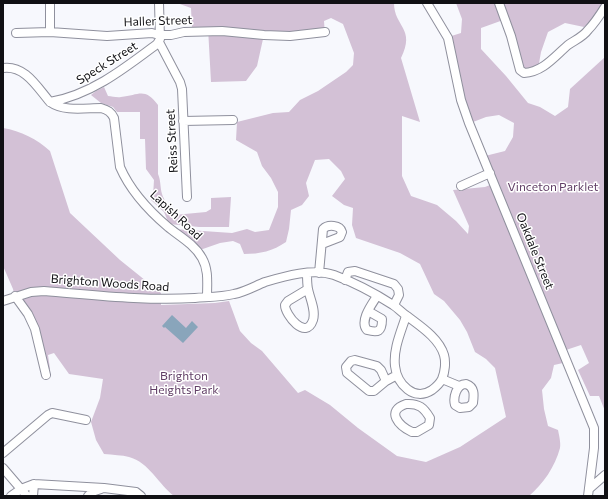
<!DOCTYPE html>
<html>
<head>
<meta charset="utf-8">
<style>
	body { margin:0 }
	#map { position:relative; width:608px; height:499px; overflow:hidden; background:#f7f8fd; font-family:Commissioner,sans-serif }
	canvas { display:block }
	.frame { position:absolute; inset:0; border:4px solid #101014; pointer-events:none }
</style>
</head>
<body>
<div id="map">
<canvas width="608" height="499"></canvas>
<div class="frame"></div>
</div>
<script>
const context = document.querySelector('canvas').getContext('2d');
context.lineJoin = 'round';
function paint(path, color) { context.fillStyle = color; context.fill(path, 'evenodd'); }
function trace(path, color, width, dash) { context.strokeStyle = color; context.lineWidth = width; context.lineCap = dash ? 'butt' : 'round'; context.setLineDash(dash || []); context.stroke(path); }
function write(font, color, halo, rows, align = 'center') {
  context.font = font + ' Commissioner,sans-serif'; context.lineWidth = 3; context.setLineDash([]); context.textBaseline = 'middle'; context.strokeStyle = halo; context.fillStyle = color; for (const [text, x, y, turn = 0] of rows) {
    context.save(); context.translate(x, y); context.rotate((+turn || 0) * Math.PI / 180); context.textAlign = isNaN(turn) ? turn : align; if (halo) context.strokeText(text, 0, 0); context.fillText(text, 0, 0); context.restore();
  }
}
paint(new Path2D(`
	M177,3H394C394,27 416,28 401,58L420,122L402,116V176L411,196L437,205L456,221L468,234L469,226L453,190L485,187L490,185L538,299L563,363L554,365L551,378L542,390L544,409L548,426L558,430C559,435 561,443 560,448C555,467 543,484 529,496H174C159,485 149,462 129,457C122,455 113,455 104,454L96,440L91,422L100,398L103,379L69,374L54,353L48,355L50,369L41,371L35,332L16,302L13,289L3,266V128C21,131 37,139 50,151L70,213L120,260L161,293V305L215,303L229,301L240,331L251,343L262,351L298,393L305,390L330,405L358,428L397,456L426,462L460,447L506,417L495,368L486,359L475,352L467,332L460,320L444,301L434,294L420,264L400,253L356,238L352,225L353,208L344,205L332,196L345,179L341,171L329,159L315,160L306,183L309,196L302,205L291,210L289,229L286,242C273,251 260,254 244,254L240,244L233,241L220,243L200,250L174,229L232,233L247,229L255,232L269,230L278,207V192L271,178L262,166L257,152L236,140L237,122L273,113L289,112L300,100L318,91L346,72L353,65L354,53L343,24L331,18L324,21L325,35L293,40L263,39L257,66L246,81L211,82L208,28L192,29L191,8Z
	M456,3H602L593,19L584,27L565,23L548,32L541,52L538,69L525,72L506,19L481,28V49L506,76L528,103L540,107L555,116L568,107L570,89L605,57V411L599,396H590L578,370L589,363L581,345L566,350L485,156L505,151L513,137L514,123L499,115L486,117L468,124L445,38L461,33L462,19Z
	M104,87L108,96C112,96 117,98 121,97C139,95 145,87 158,105V174C161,181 160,187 162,194C163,199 171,209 174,215L206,212L211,209V198L231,197L229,227H199L169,224L164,212L151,200L153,196L154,180L146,169L145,139H140V112H117L113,107L101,103L91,95L96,91Z`), '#d3c1d6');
paint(new Path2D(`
	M172,315L186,328L192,321L198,327L183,343L165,327L164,328L162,326Z`), '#89a5bb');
const minor = new Path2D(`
	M50,3V32
	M427,3L448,38L461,100L469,123L594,428V448L588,496
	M499,3L511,36L520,70L524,73C543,72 555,56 568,45C575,40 583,37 588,30C595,23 600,15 605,7
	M16,33L50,32L107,36L152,33L159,35H171L184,32L222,31L264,35L290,36L325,32
	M159,42L180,82L182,89L187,197
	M3,68C25,65 37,87 50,102C64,112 85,108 101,108C108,110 111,112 114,118L120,167C130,190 148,210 168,227C179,236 194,244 202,258C209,270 207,284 207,297
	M50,102C91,95 125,68 157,44L160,39L159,3
	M183,121L233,120
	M461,186L490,173
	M307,273C307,278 307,284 308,289C310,299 316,310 313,320C306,341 285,315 285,305L288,301L308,289
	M319,273L323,229C328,224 340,225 342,232L340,237L322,244
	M345,280L348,272L355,271L394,284L398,289L399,295L394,305
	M15,296L28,314L35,329L46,375
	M3,301L31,292L44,291C95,295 144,301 195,298C208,297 222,297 234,294C245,292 255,286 265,282C285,276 313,268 334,275C353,282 376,294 393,305C398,308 402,313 407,316C420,326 439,338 444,355C446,362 445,372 442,379C440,383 436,387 432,390C414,402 397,384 395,366C393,349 401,332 406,316
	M368,311L382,319C382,332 378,333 367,330C359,321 372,304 377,296
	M442,379L459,386
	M386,381L381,370L377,366L355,360L351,361L346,367L347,373L369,391H374L386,381L397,375
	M466,384C475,387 474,395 473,403L469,407L460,408L455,405C453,398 456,384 466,384Z
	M406,404C419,403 424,408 430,418L429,425L417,432H412C399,426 385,411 406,404Z
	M3,453L48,415L52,413L86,420
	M3,468L27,496
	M589,489L605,475
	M11,496L21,489L34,484L104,488L136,492L141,496
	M33,496L34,484
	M88,496L92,492L101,489`);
trace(minor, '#8f909d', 10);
trace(minor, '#fff', 8);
write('12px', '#101014', '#fff', [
	["Haller Street",158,21,-2],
	["Speck Street",107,63,-32],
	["Reiss Street",172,141,-93],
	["Lapish Road",176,215,43],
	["Oakdale Street",535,251,68],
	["Brighton Woods Road",110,283,4]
]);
write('12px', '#613f66', '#fff', [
	["Vinceton Parklet",553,187],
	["Brighton",184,376],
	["Heights Park",184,390]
]);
</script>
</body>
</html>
